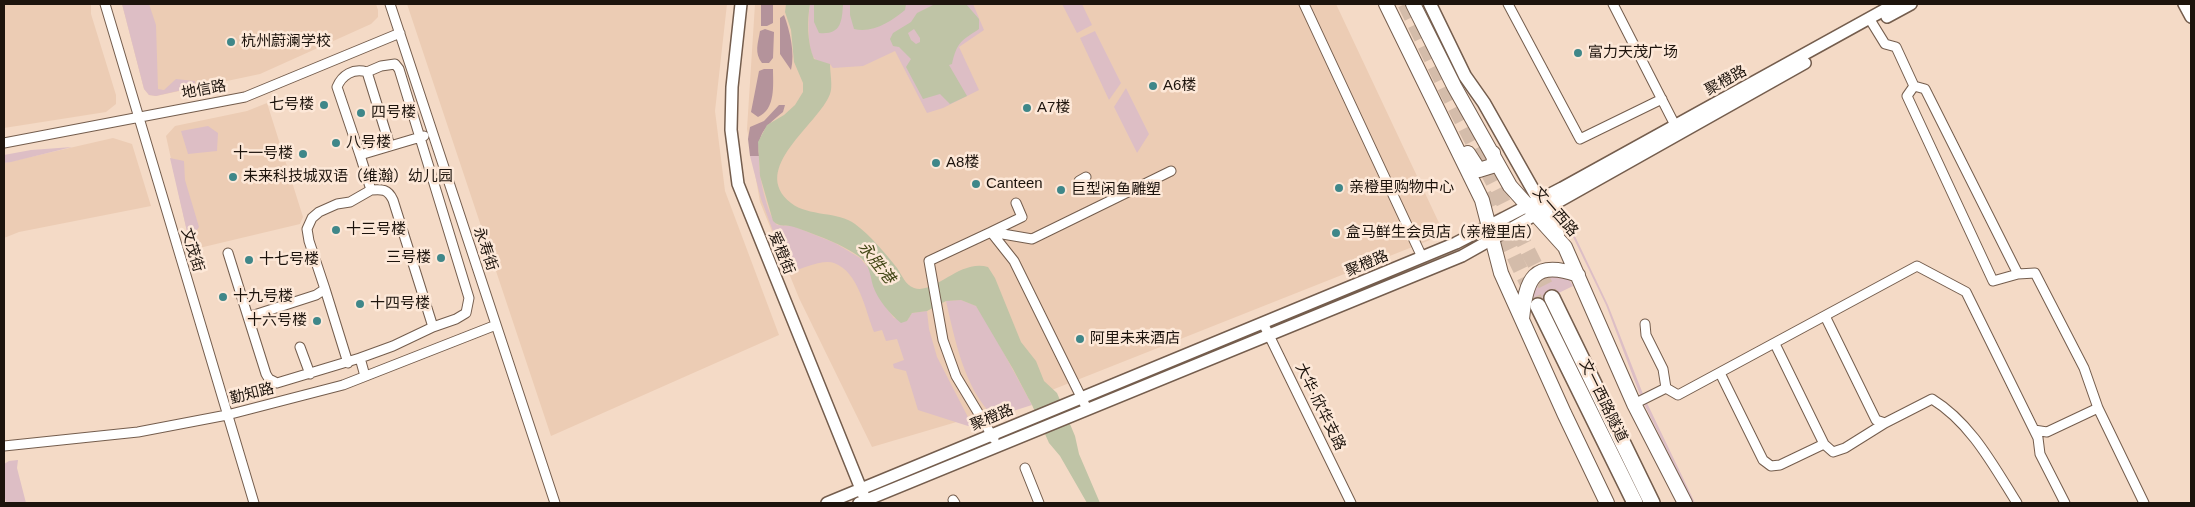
<!DOCTYPE html>
<html>
<head>
<meta charset="utf-8">
<style>
	body { margin:0 }
	#map { position:relative; width:2195px; height:507px; overflow:hidden; background:#f4dac6; font-family:Helvetica,sans-serif }
	canvas { display:block }
	.frame { position:absolute; inset:0; border:5px solid #1d140d; pointer-events:none }
</style>
</head>
<body>
<div id="map">
<canvas width="2195" height="507"></canvas>
<div class="frame"></div>
</div>
<script>
const context = document.querySelector('canvas').getContext('2d');
context.lineJoin = 'round';
function paint(path, color) { context.fillStyle = color; context.fill(path, 'evenodd'); }
function trace(path, color, width, dash) { context.strokeStyle = color; context.lineWidth = width; context.lineCap = dash ? 'butt' : 'round'; context.setLineDash(dash || []); context.stroke(path); }
function write(font, color, halo, rows, align = 'center') {
  context.font = font + ' Helvetica,"Noto Sans SC",sans-serif'; context.lineWidth = 5; context.setLineDash([]); context.textBaseline = 'middle'; context.strokeStyle = halo; context.fillStyle = color; for (const [text, x, y, turn = 0] of rows) {
    context.save(); context.translate(x, y); context.rotate((+turn || 0) * Math.PI / 180); context.textAlign = isNaN(turn) ? turn : align; if (halo) context.strokeText(text, 0, 0); context.fillText(text, 0, 0); context.restore();
  }
}
paint(new Path2D(`
	M4,4H91V14L116,95V104L106,112L4,128Z
	M122,4H376L378,10V17L371,24L260,74L156,96L149,95L144,89Z
	M407,4H727L715,111L725,191L779,335L551,436Z
	M755,4H1336L1440,225L1430,240L1014,405L872,447L799,298L760,202L747,129Z
	M267,103L303,217L300,224L195,249L191,246L188,236L166,136L175,126L247,111Z
	M113,138L132,144L151,206L19,232L4,238V163Z`), '#ecccb4');
paint(new Path2D(`
	M122,4H149L156,25L158,89L164,90L176,79L195,81V87L156,96L149,95L144,89Z
	M810,4H973L984,30L959,47L979,90L943,108L927,113L895,51L863,66L833,68L830,64C825,63 819,63 815,59C807,52 808,15 810,4Z
	M1062,4H1082L1092,25L1077,33Z
	M1095,31L1121,83L1109,100L1080,38Z
	M1126,88L1149,134L1137,153L1114,107Z
	M208,126L218,133L217,151L188,154L181,131Z
	M72,147L11,162L4,163V155L31,150Z
	M750,156H759C758,172 766,213 777,225L793,226L835,243L860,258L870,270L874,286L882,302L894,318L907,321L912,313L927,311L929,329L937,357L972,425L968,426L918,410L906,371L894,368L893,364L904,360L897,339L886,341L882,330L874,332C865,310 859,272 834,263C823,259 799,269 789,274L761,199Z
	M170,158L184,161L185,180L199,227L192,237L188,236Z
	M1562,209L1608,305L1643,394L1640,395L1606,305L1560,210Z
	M1549,272L1568,277L1573,286L1530,307V287Z
	M961,300L976,306L988,324L1032,405L994,417C964,388 955,340 946,301Z
	M1647,403L1695,503H1693L1644,404Z
	M18,460L17,468L26,503H6L4,493V464L9,461Z`), '#ddbec5');
paint(new Path2D(`
	M761,4H773V23L767,26H761Z
	M784,15C790,31 795,53 791,70L780,54V18Z
	M765,29L774,32L773,58L769,63H762C754,53 758,43 760,31Z
	M764,69H773C773,85 776,109 758,117L751,112L759,71Z
	M779,105H785L783,112C766,126 757,133 759,156H750L748,139L750,127L764,121Z`), '#b4939b');
paint(new Path2D(`
	M786,4H810C807,21 807,42 814,59L830,64C830,73 833,87 830,94C819,124 748,169 791,203C809,217 838,211 855,224C871,236 885,253 897,268C902,275 905,285 914,288C935,295 959,259 988,267L995,278L1021,342L1036,361L1044,381L1057,393L1075,436L1079,454L1100,503H1087L1060,456L1049,443L1032,405L1013,369L976,306L961,300L946,301L927,311L912,313L907,321L901,323C890,314 878,300 873,286C870,275 870,266 861,258C845,245 814,234 794,227C786,224 780,228 773,221L760,176L758,142L767,125L784,115L795,105L803,92V83L794,62L791,30L785,12Z
	M814,4H843C842,22 841,35 819,33L814,22Z
	M850,4H906L905,10C892,21 872,34 854,29L850,15Z
	M935,4H966L979,19V29C961,41 957,42 952,64L949,65L967,96L950,104L940,94L923,99L906,67L911,59L899,47L893,46L890,39L893,33L911,22L917,13ZM914,29L920,38V42L916,44L911,40L908,33Z`), '#bfc4a6');
trace(new Path2D(`
	M1405,4L1447,92L1552,298
	M1484,194L1538,306`), '#d4bcaa', 15, [15, 8]);
const minor = new Path2D(`
	M105,4L254,503
	M390,4L555,503
	M1304,4L1422,257
	M1508,4L1580,139L1662,99
	M1613,4L1677,129
	M1869,18L1885,44L1896,47L1914,86
	M4,143L245,97L400,33
	M390,146L367,72C353,68 342,75 337,87L360,155L424,136
	M360,155L371,190C382,189 388,189 393,200L433,327L456,319L466,313L469,298L399,69L395,64L381,66L367,72
	M1079,181L1086,177
	M1016,203L1022,217L991,232L1014,261L1087,409
	M228,253L248,317L316,295L325,289L309,241L307,229L312,218L319,212L337,204L350,202L371,190
	M2018,274L1925,89L1914,86L1907,96L1993,281L2018,274L2035,273L2084,368L2098,408L2047,432L2034,430
	M325,289L348,363
	M1825,316L1876,420L1885,423L1932,399C1971,423 1993,465 2017,503
	M248,317L266,374L269,379L277,383L360,358L365,376
	M1263,323L1351,503
	M1775,344L1824,444L1833,452L1845,448L1885,423
	M300,347L310,374
	M360,358L393,346L433,327
	M1720,373L1763,460L1771,466L1780,465L1824,444
	M1666,388L1678,395L1917,266L1966,292L2038,438L2040,454L2065,503
	M1634,404L1666,388L1663,369L1646,335L1645,324
	M2098,408L2144,503
	M994,439L956,376L943,340L929,261L991,232L1032,239L1171,171
	M4,446L138,432L227,415L343,385L496,325
	M1025,468L1039,503
	M953,500L955,503`);
const tertiary = new Path2D(`
	M741,4L732,87L731,130L738,184L863,494
	M2184,4L2191,17
	M1887,17L1911,4
	M827,503L1456,243L1562,188L1895,4
	M859,503L1462,256L1805,63`);
const secondary = new Path2D(`
	M1430,4L1465,76L1484,103L1558,234`);
const primary = new Path2D(`
	M1386,4L1482,200L1501,273L1564,413L1607,503
	M1413,4L1454,86L1510,186L1565,247L1634,404L1685,503
	M1468,153L1479,170L1492,166L1494,160L1493,153
	M1522,319C1526,279 1533,259 1578,275`);
const trunk = new Path2D(`
	M1552,298L1652,503
	M1538,306L1635,503`);
trace(minor, '#745d4d', 11);
trace(tertiary, '#745d4d', 14);
trace(secondary, '#745d4d', 15);
trace(primary, '#745d4d', 16);
trace(trunk, '#745d4d', 18);
trace(minor, '#fff', 9);
trace(tertiary, '#fff', 11);
trace(secondary, '#fff', 12);
trace(primary, '#fff', 14);
trace(trunk, '#fff', 15);
for (const [x, y, r, color] of [
	[231,42,5,"#3f8789"],
	[1578,53,5,"#3f8789"],
	[1153,86,5,"#3f8789"],
	[324,105,5,"#3f8789"],
	[1027,108,5,"#3f8789"],
	[361,113,5,"#3f8789"],
	[336,143,5,"#3f8789"],
	[303,154,5,"#3f8789"],
	[936,163,5,"#3f8789"],
	[233,177,5,"#3f8789"],
	[976,184,5,"#3f8789"],
	[1339,188,5,"#3f8789"],
	[1061,190,5,"#3f8789"],
	[336,230,5,"#3f8789"],
	[1336,233,5,"#3f8789"],
	[441,258,5,"#3f8789"],
	[249,260,5,"#3f8789"],
	[223,297,5,"#3f8789"],
	[360,304,5,"#3f8789"],
	[317,321,5,"#3f8789"],
	[1080,339,5,"#3f8789"]
]) { const dot = new Path2D(); dot.arc(x, y, r, 0, 2 * Math.PI); context.fillStyle = color; context.fill(dot); trace(dot, '#fde8d8', 2); }
write('15px', '#1d140d', '#fde8d8', [
	["杭州蔚澜学校",241,42],
	["富力天茂广场",1588,53],
	["A6楼",1163,86],
	["七号楼",314,105,"right"],
	["A7楼",1037,108],
	["四号楼",371,113],
	["八号楼",346,143],
	["十一号楼",293,154,"right"],
	["A8楼",946,163],
	["未来科技城双语（维瀚）幼儿园",243,177],
	["Canteen",986,184],
	["亲橙里购物中心",1349,188],
	["巨型闲鱼雕塑",1071,190],
	["十三号楼",346,230],
	["盒马鲜生会员店（亲橙里店）",1346,233],
	["三号楼",431,258,"right"],
	["十七号楼",259,260],
	["十九号楼",233,297],
	["十四号楼",370,304],
	["十六号楼",307,321,"right"],
	["阿里未来酒店",1090,339]
], 'left');
write('15px', '#1d140d', '#fde8d8', [
	["聚橙路",1726,81,-29],
	["地信路",204,90,-10],
	["文一西路",1555,212,49],
	["永寿街",485,249,71],
	["文茂街",192,250,73],
	["爱橙街",781,253,68],
	["聚橙路",1367,264,-23],
	["勤知路",252,394,-14],
	["文一西路隧道",1603,401,64],
	["大华·欣华支路",1320,407,64],
	["聚橙路",992,418,-23]
]);
write('italic 16px', '#444817', '#fde8d8', [
	["永胜港",876,263,52]
]);
</script>
</body>
</html>
